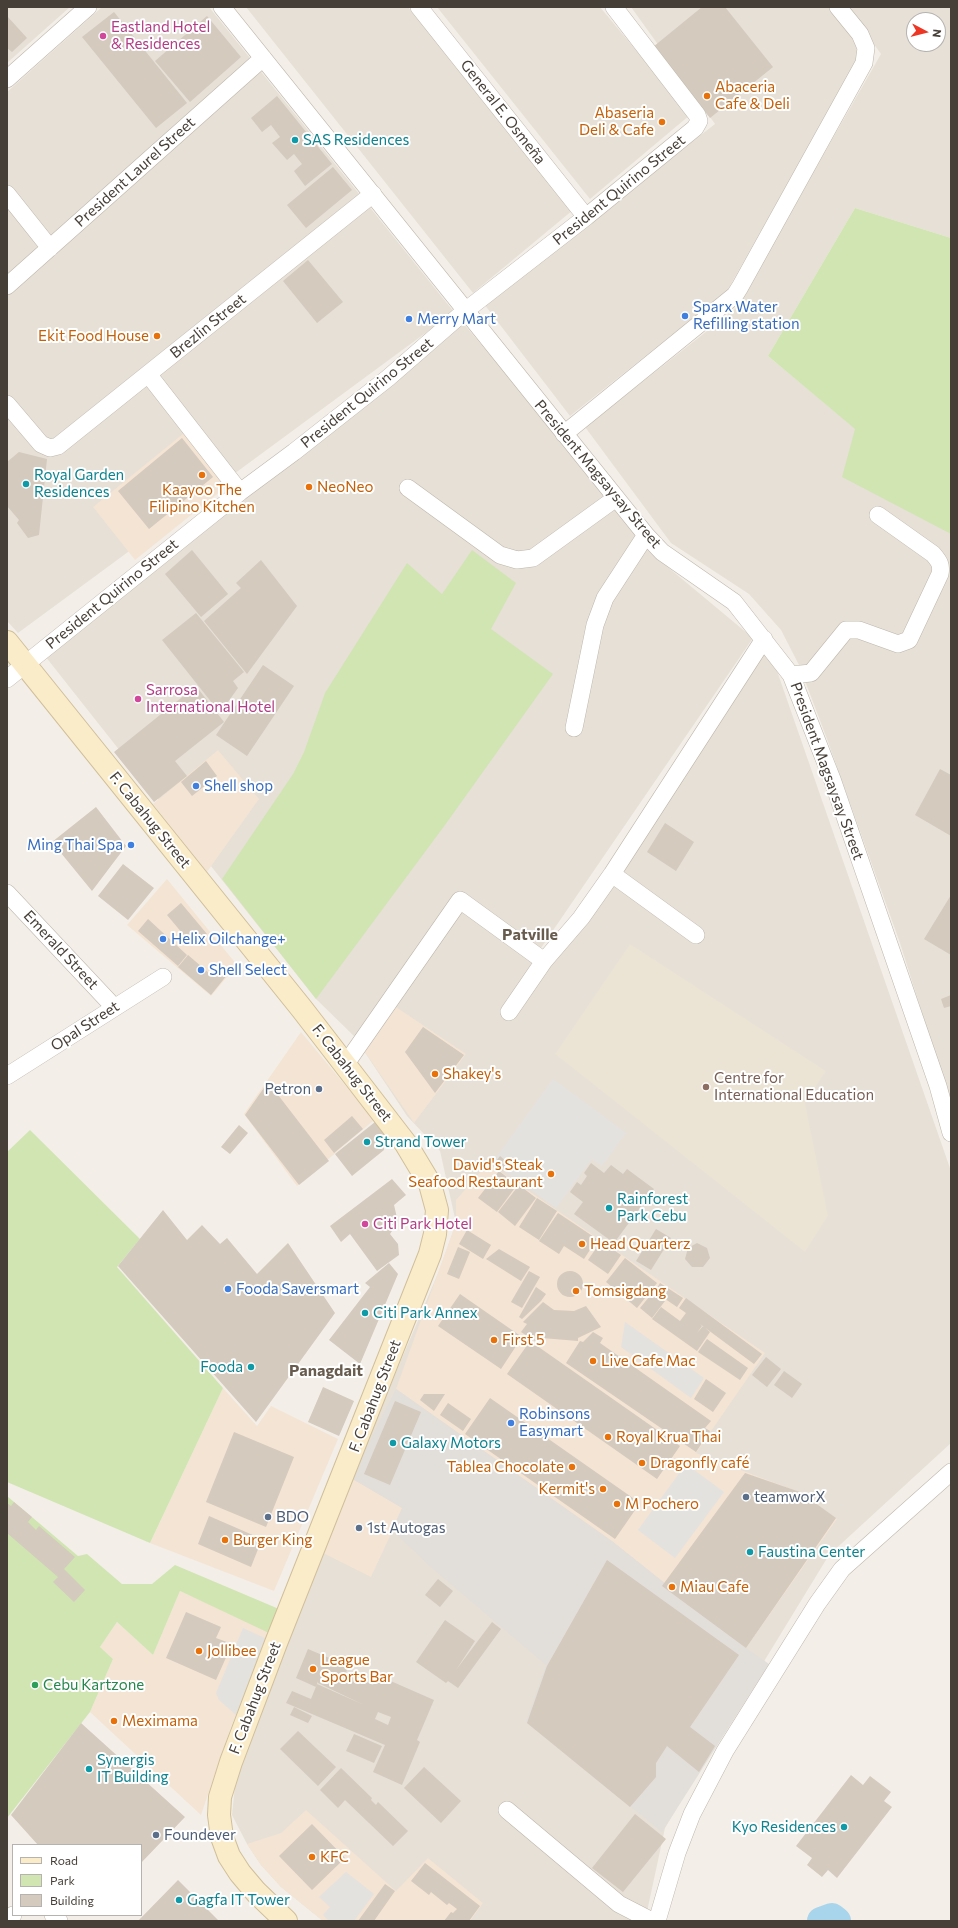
<!DOCTYPE html>
<html>
<head>
<meta charset="utf-8">
<style>
	body { margin:0 }
	#map { position:relative; width:958px; height:1928px; overflow:hidden; background:#f3efe8; font-family:Commissioner,sans-serif }
	canvas { display:block }
	.frame { position:absolute; inset:0; border:8px solid #463f37; pointer-events:none }
	.legend { position:absolute; left:12px; top:1844px; width:130px; height:72px; box-sizing:border-box; background:#fff; border:1px solid #b5b2af; margin:0; padding:5px 7px; list-style:none; font-size:12px; color:#463f37 }
	.legend li { display:flex; align-items:center; gap:8px; height:20px }
	.legend b { width:20px; border:1px solid #b5b2af }
	.north { position:absolute; left:906px; top:12px; width:40px; height:40px; box-sizing:border-box; background:#fff; border:1px solid #b5b2af; border-radius:50%; rotate:97deg; font-size:11px; font-weight:700; line-height:16px; text-align:center; color:#463f37 }
	.north::after { content:''; display:block; margin:auto; width:14px; height:18px; background:#ed3624; clip-path:polygon(50% 0,100% 100%,50% 72%,0 100%) }
</style>
</head>
<body>
<div id="map">
<canvas width="958" height="1928"></canvas>
<div class="frame"></div>
<ul class="legend">
<li><b style="height:5px;background:#fbecc9"></b>Road</li>
<li><b style="height:11px;background:#d1e5b3"></b>Park</li>
<li><b style="height:11px;background:#d4cabe"></b>Building</li>
</ul>
<div class="north">N</div>
</div>
<script>
const context = document.querySelector('canvas').getContext('2d');
context.lineJoin = 'round';
function paint(path, color) { context.fillStyle = color; context.fill(path, 'evenodd'); }
function trace(path, color, width, dash) { context.strokeStyle = color; context.lineWidth = width; context.lineCap = dash ? 'butt' : 'round'; context.setLineDash(dash || []); context.stroke(path); }
function write(font, color, halo, rows, align = 'center') {
  context.font = font + ' Commissioner,sans-serif'; context.lineWidth = 4; context.setLineDash([]); context.textBaseline = 'middle'; context.strokeStyle = halo; context.fillStyle = color; for (const [text, x, y, turn = 0] of rows) {
    context.save(); context.translate(x, y); context.rotate((+turn || 0) * Math.PI / 180); context.textAlign = isNaN(turn) ? turn : align; if (halo) context.strokeText(text, 0, 0); context.fillText(text, 0, 0); context.restore();
  }
}
paint(new Path2D(`
	M7,7H70L7,63Z
	M102,7H209L454,312L18,633L7,621V92Z
	M246,7H408L573,210L473,293Z
	M437,7H600L690,115L590,199Z
	M631,7H833L855,41L858,59L727,291L570,416L484,304L715,124Z
	M847,7H951V238L855,208L768,356L856,429L951,534V1105L900,943L827,739L799,665L781,630L749,594L671,543L585,427L735,309L881,54ZM914,20H938V44H914Z
	M463,323L606,492L646,549L753,638L541,948L460,892L356,1038L316,999L45,656Z
	M761,648L776,668L951,1171V1443L829,1555L760,1668L665,1828L645,1921H323L281,1887L261,1865L247,1844L232,1815L236,1776L351,1478L439,1271L456,1223L440,1151L407,1116L362,1048L457,906L543,966Z`), '#e7e0d6');
paint(new Path2D(`
	M184,433L226,487L135,560L93,507Z
	M218,750L259,799L207,872L153,804Z
	M167,879L237,965L211,996L127,925Z
	M390,1003L466,1054L414,1123L362,1048Z
	M301,1032L374,1120L297,1186L244,1114Z
	M488,1163L765,1353L696,1453L799,1492L837,1519L746,1648L611,1541L396,1389L456,1223V1200Z
	M223,1388L257,1426L271,1406L338,1439L274,1591L150,1543Z
	M351,1478L403,1508L371,1577L321,1552Z
	M180,1591L270,1632L231,1727L201,1815L90,1712L113,1659L100,1647L117,1622L153,1655Z
	M306,1810L396,1891L428,1858L483,1903L470,1921H323L281,1887L261,1865L247,1844L281,1833Z`), '#f4e4d4');
paint(new Path2D(`
	M396,1389L612,1541L746,1648L769,1664L662,1832L526,1722L546,1665L432,1568L392,1530L402,1508L351,1478Z`), '#e2ded9');
paint(new Path2D(`
	M630,944L826,1071L805,1103L828,1216L805,1252L555,1054Z`), '#ebe3d3');
paint(new Path2D(`
	M855,208L951,238V534L842,477L855,429L768,356Z
	M472,550L516,583L491,629L553,674L445,825L316,999L222,879L293,774L304,752L325,693L407,563L442,594Z
	M30,1130L140,1239L117,1267L223,1388L150,1543L7,1482V1152Z
	M7,1496L78,1556L87,1554L122,1584H152L175,1565L279,1609L269,1633L180,1591L153,1655L117,1622L100,1647L113,1659L90,1712L7,1818Z`), '#d1e5b3');
paint(new Path2D(`
	M553,1079L626,1133L602,1166L592,1159L556,1208L493,1162Z
	M625,1322L704,1378L691,1398L621,1347Z
	M686,1464L724,1492L675,1558L638,1530Z
	M243,1628L267,1639L236,1715L219,1700L216,1693Z
	M346,1872L374,1894L354,1921H329L323,1915L330,1907L319,1897Z`), '#e4e2df');
trace(new Path2D(`
	M821,1921L832,1917L837,1921`), '#a8d4ec', 28);
paint(new Path2D(`
	M702,7H725L773,67L710,118L653,47Z
	M114,12L187,103L156,128L82,37Z
	M7,16L27,38L12,52L7,48Z
	M207,16L241,57L190,102L155,61Z
	M277,96L332,164L305,186L294,171L302,164L294,154L287,160L272,143L280,137L271,125L262,132L251,118Z
	M333,167L352,190L306,228L287,205Z
	M308,260L343,302L317,323L283,281Z
	M182,438L213,477L149,529L118,491Z
	M19,452L47,459L39,535L28,538L17,523L19,520L7,506V462Z
	M192,550L228,594L201,617L165,574Z
	M261,560L297,606L247,674L204,621L241,588L236,583Z
	M196,613L244,672L233,681L238,688L220,713L162,640Z
	M263,665L294,686L247,756L216,735Z
	M196,686L224,722L175,761L187,776L154,802L114,752Z
	M206,761L217,776L192,796L181,782Z
	M940,769L951,775V836L915,815Z
	M96,807L126,846L92,891L52,842Z
	M665,823L694,842L676,871L647,852Z
	M123,864L154,888L128,920L98,896Z
	M951,895V955L924,939Z
	M181,903L207,934L193,946L167,915Z
	M148,919L187,955L178,966L138,931Z
	M188,955L209,973L215,965L227,975L211,995L178,967Z
	M951,995V1006L944,1008L941,999Z
	M423,1027L464,1055L435,1093L405,1052Z
	M268,1082L329,1161L299,1185L245,1115Z
	M352,1116L363,1129L334,1153L324,1140Z
	M375,1122L384,1133V1150L352,1176L335,1154Z
	M239,1125L248,1133L230,1154L221,1147Z
	M500,1156L508,1163L502,1171L494,1164Z
	M591,1163L604,1173L611,1165L623,1174L627,1169L654,1189L614,1243L574,1214L583,1202L570,1192L577,1182L581,1185L587,1176L584,1173Z
	M499,1171L517,1185L497,1212L478,1198Z
	M392,1179L406,1195L394,1205L398,1222L390,1234L398,1244L399,1255L377,1271L350,1234L341,1242L330,1226Z
	M519,1185L536,1198L515,1226L498,1212Z
	M537,1198L557,1211L539,1240L519,1227Z
	M163,1210L187,1240L202,1225L220,1244L227,1238L257,1274L288,1243L335,1313L256,1422L118,1266Z
	M558,1213L597,1239L584,1259L564,1246L559,1254L539,1241Z
	M656,1229L671,1238L651,1270L636,1261Z
	M467,1230L491,1245L483,1259L459,1244Z
	M601,1241L621,1255L608,1274L588,1260Z
	M697,1243L707,1248L710,1258L703,1267H692L685,1259L688,1248Z
	M458,1247L470,1252L459,1279L447,1274Z
	M499,1249L530,1267L521,1281L486,1259Z
	M625,1258L657,1283L637,1308L606,1282Z
	M389,1263L398,1274L360,1364L329,1340L370,1287L365,1283Z
	M557 1284a13 13 0 1 1 26 0a13 13 0 1 1-26 0Z
	M529,1271L540,1277L522,1308L511,1302Z
	M660,1283L683,1298L677,1307L655,1292Z
	M536,1287L546,1294L541,1301L522,1319L519,1317Z
	M654,1291L665,1301L652,1318L640,1308Z
	M460,1294L522,1337L501,1369L438,1326Z
	M686,1298L762,1354L754,1364L700,1324L702,1326L697,1333L703,1326L710,1332L697,1351L652,1319L661,1307L680,1321L686,1313L679,1308Z
	M543,1302L554,1310L574,1311L586,1306L601,1327L578,1338V1341L542,1338L538,1343L521,1332L527,1324L523,1322Z
	M593,1332L603,1338L600,1343L711,1421L705,1428L710,1431L696,1452L566,1363L580,1341L583,1342Z
	M707,1339L748,1368L740,1380L698,1352Z
	M530,1341L680,1446L657,1479L507,1374Z
	M766,1357L781,1369L767,1387L752,1375Z
	M784,1371L802,1384L792,1398L774,1385Z
	M706,1379L726,1393L713,1412L694,1399Z
	M323,1387L354,1401L339,1436L308,1422Z
	M424,1394H445L434,1411L420,1400Z
	M490,1398L640,1503L615,1539L465,1434Z
	M395,1401L421,1412L390,1485L364,1474Z
	M448,1403L471,1419L463,1431L440,1415Z
	M234,1432L294,1457L266,1527L206,1502Z
	M745,1473L800,1492L836,1518L746,1648L662,1586Z
	M14,1502L32,1517L28,1522L36,1530L39,1526L75,1557L64,1569L85,1590L74,1602L53,1582L58,1577L7,1533V1503L11,1506Z
	M209,1516L262,1539L251,1567L198,1544Z
	M607,1560L739,1655L690,1727L715,1746L699,1772L667,1746L656,1763V1777L630,1807L527,1723L547,1666Z
	M438,1579L453,1591L440,1607L425,1595Z
	M186,1612L221,1627L216,1638L232,1644L216,1680L166,1658Z
	M445,1620L475,1641L456,1670L492,1622L501,1629L458,1688L448,1681L446,1683L416,1662Z
	M308,1649L348,1666L346,1673L373,1685L377,1675L434,1700L417,1740L420,1742L402,1785L373,1772L385,1745L286,1703L292,1691L311,1699L317,1684L364,1705L318,1683V1681L316,1687L296,1678ZM378,1712L391,1717L388,1725L375,1719Z
	M294,1707L312,1716L308,1723L290,1715Z
	M81,1723L185,1817L141,1863V1845H38L11,1815Z
	M298,1731L336,1767L318,1786L280,1749Z
	M354,1734L382,1746L374,1763L346,1751Z
	M424,1767L461,1801L441,1823L404,1788Z
	M341,1768L372,1798L371,1800L376,1805L378,1802L408,1831L393,1846L345,1800L338,1808L320,1790Z
	M851,1775L863,1785L870,1776L891,1792L884,1801L892,1807L837,1878L828,1870L822,1877L807,1865L812,1858L796,1846Z
	M635,1814L666,1839L623,1892L592,1868Z
	M312,1824L345,1858L312,1890L279,1856Z
	M425,1863L480,1906L469,1921H444L451,1912L453,1913L457,1909L449,1903L447,1905L431,1892L429,1895L411,1881Z
	M178,1880L219,1921H138Z
	M385,1884L395,1891L374,1921H358Z`), '#d4cabe');
const minor = new Path2D(`
	M222,7L646,535L662,552L734,602L791,675L832,779L938,1086L951,1133
	M419,7L586,217
	M7,79L88,7
	M7,194L50,248
	M7,286L263,58
	M148,374L240,492
	M7,404L41,444L50,448L58,446L373,194
	M564,434L735,295L740,287L864,63L866,48L860,34L838,7
	M408,488L500,555L517,560L533,558L616,498
	M791,675L811,673L846,630H859L898,644L909,640L940,574C942,565 939,561 933,554L878,515
	M7,679L240,492L294,452L388,378L465,311L586,217L695,128L699,121L697,115L614,7
	M574,728L595,625L605,598L646,535
	M612,874L696,935
	M7,893L114,1007
	M509,1012L544,961L581,918L612,874L764,639
	M345,1065L460,900L544,961
	M7,1076L163,977
	M507,1810L619,1904L652,1921
	M53,1915L59,1921
	M7,1920L13,1915
	M657,1921L677,1853L692,1814L725,1751L817,1604L842,1569L951,1472`);
const secondary = new Path2D(`
	M7,642L302,1009L406,1144L430,1184L437,1210L435,1234L430,1254L276,1643L231,1762L220,1797L219,1815L222,1837L229,1856L240,1873L256,1892L286,1921`);
trace(minor, '#beb6ab', 18);
trace(secondary, '#d0bf9a', 24);
trace(minor, '#fff', 17);
trace(secondary, '#fbecc9', 22);
for (const [x, y, r, color] of [
	[103,36,4,"#d1479c"],
	[707,96,4,"#e8710a"],
	[662,122,4,"#e8710a"],
	[295,140,4,"#0f9aa8"],
	[685,316,4,"#3f7fe0"],
	[409,319,4,"#3f7fe0"],
	[157,336,4,"#e8710a"],
	[202,475,4,"#e8710a"],
	[26,484,4,"#0f9aa8"],
	[309,487,4,"#e8710a"],
	[138,699,4,"#d1479c"],
	[196,786,4,"#3f7fe0"],
	[131,845,4,"#3f7fe0"],
	[163,939,4,"#3f7fe0"],
	[201,970,4,"#3f7fe0"],
	[435,1074,4,"#e8710a"],
	[706,1087,4,"#8d6e63"],
	[319,1089,4,"#5c6f8a"],
	[367,1142,4,"#0f9aa8"],
	[551,1174,4,"#e8710a"],
	[609,1208,4,"#0f9aa8"],
	[365,1224,4,"#d1479c"],
	[582,1244,4,"#e8710a"],
	[228,1289,4,"#3f7fe0"],
	[576,1291,4,"#e8710a"],
	[365,1313,4,"#0f9aa8"],
	[494,1340,4,"#e8710a"],
	[593,1361,4,"#e8710a"],
	[251,1367,4,"#0f9aa8"],
	[511,1423,4,"#3f7fe0"],
	[608,1437,4,"#e8710a"],
	[393,1443,4,"#0f9aa8"],
	[642,1463,4,"#e8710a"],
	[572,1467,4,"#e8710a"],
	[603,1489,4,"#e8710a"],
	[746,1497,4,"#5c6f8a"],
	[617,1504,4,"#e8710a"],
	[268,1517,4,"#5c6f8a"],
	[359,1528,4,"#5c6f8a"],
	[225,1540,4,"#e8710a"],
	[750,1552,4,"#0f9aa8"],
	[672,1587,4,"#e8710a"],
	[199,1651,4,"#e8710a"],
	[313,1669,4,"#e8710a"],
	[35,1685,4,"#2e9e5b"],
	[114,1721,4,"#e8710a"],
	[89,1769,4,"#0f9aa8"],
	[844,1827,4,"#0f9aa8"],
	[156,1835,4,"#5c6f8a"],
	[312,1857,4,"#e8710a"],
	[179,1900,4,"#0f9aa8"]
]) { const dot = new Path2D(); dot.arc(x, y, r, 0, 2 * Math.PI); context.fillStyle = color; context.fill(dot); trace(dot, '#fff', 1.5); }
write('15px', '#b23c85', '#fff', [
	["Eastland Hotel",111,27],
	["& Residences",111,44],
	["Sarrosa",146,690],
	["International Hotel",146,707],
	["Citi Park Hotel",373,1224]
], 'left');
write('15px', '#c56008', '#fff', [
	["Abaceria",715,87],
	["Cafe & Deli",715,104],
	["Abaseria",654,113,"right"],
	["Deli & Cafe",654,130,"right"],
	["Ekit Food House",149,336,"right"],
	["NeoNeo",317,487],
	["Kaayoo The",202,490,"center"],
	["Filipino Kitchen",202,507,"center"],
	["Shakey's",443,1074],
	["David's Steak",543,1165,"right"],
	["Seafood Restaurant",543,1182,"right"],
	["Head Quarterz",590,1244],
	["Tomsigdang",584,1291],
	["First 5",502,1340],
	["Live Cafe Mac",601,1361],
	["Royal Krua Thai",616,1437],
	["Dragonfly café",650,1463],
	["Tablea Chocolate",564,1467,"right"],
	["Kermit's",595,1489,"right"],
	["M Pochero",625,1504],
	["Burger King",233,1540],
	["Miau Cafe",680,1587],
	["Jollibee",207,1651],
	["League",321,1660],
	["Sports Bar",321,1677],
	["Meximama",122,1721],
	["KFC",320,1857]
], 'left');
write('15px', '#463f37', '#fff', [
	["General E. Osmeña",503,112,52],
	["President Laurel Street",135,172,-42],
	["President Quirino Street",619,190,-39],
	["Brezlin Street",208,326,-39],
	["President Quirino Street",367,393,-39],
	["President Magsaysay Street",598,474,50],
	["President Quirino Street",112,594,-39],
	["President Magsaysay Street",827,771,70],
	["F. Cabahug Street",150,820,51],
	["Emerald Street",61,950,47],
	["Opal Street",85,1026,-33],
	["F. Cabahug Street",352,1073,52],
	["F. Cabahug Street",375,1396,-69],
	["F. Cabahug Street",255,1698,-69]
]);
write('15px', '#0d838f', '#fff', [
	["SAS Residences",303,140],
	["Royal Garden",34,475],
	["Residences",34,492],
	["Strand Tower",375,1142],
	["Rainforest",617,1199],
	["Park Cebu",617,1216],
	["Citi Park Annex",373,1313],
	["Fooda",243,1367,"right"],
	["Galaxy Motors",401,1443],
	["Faustina Center",758,1552],
	["Synergis",97,1760],
	["IT Building",97,1777],
	["Kyo Residences",836,1827,"right"],
	["Gagfa IT Tower",187,1900]
], 'left');
write('15px', '#366cbe', '#fff', [
	["Sparx Water",693,307],
	["Refilling station",693,324],
	["Merry Mart",417,319],
	["Shell shop",204,786],
	["Ming Thai Spa",123,845,"right"],
	["Helix Oilchange+",171,939],
	["Shell Select",209,970],
	["Fooda Saversmart",236,1289],
	["Robinsons",519,1414],
	["Easymart",519,1431]
], 'left');
write('15px', '#785e54', '#fff', [
	["Centre for",714,1078],
	["International Education",714,1095]
], 'left');
write('15px', '#4e5e75', '#fff', [
	["Petron",311,1089,"right"],
	["teamworX",754,1497],
	["BDO",276,1517],
	["1st Autogas",367,1528],
	["Foundever",164,1835]
], 'left');
write('15px', '#27864d', '#fff', [
	["Cebu Kartzone",43,1685]
], 'left');
write('bold 16px', '#685c4f', '#fff', [
	["Patville",530,935],
	["Panagdait",326,1371]
]);
</script>
</body>
</html>
